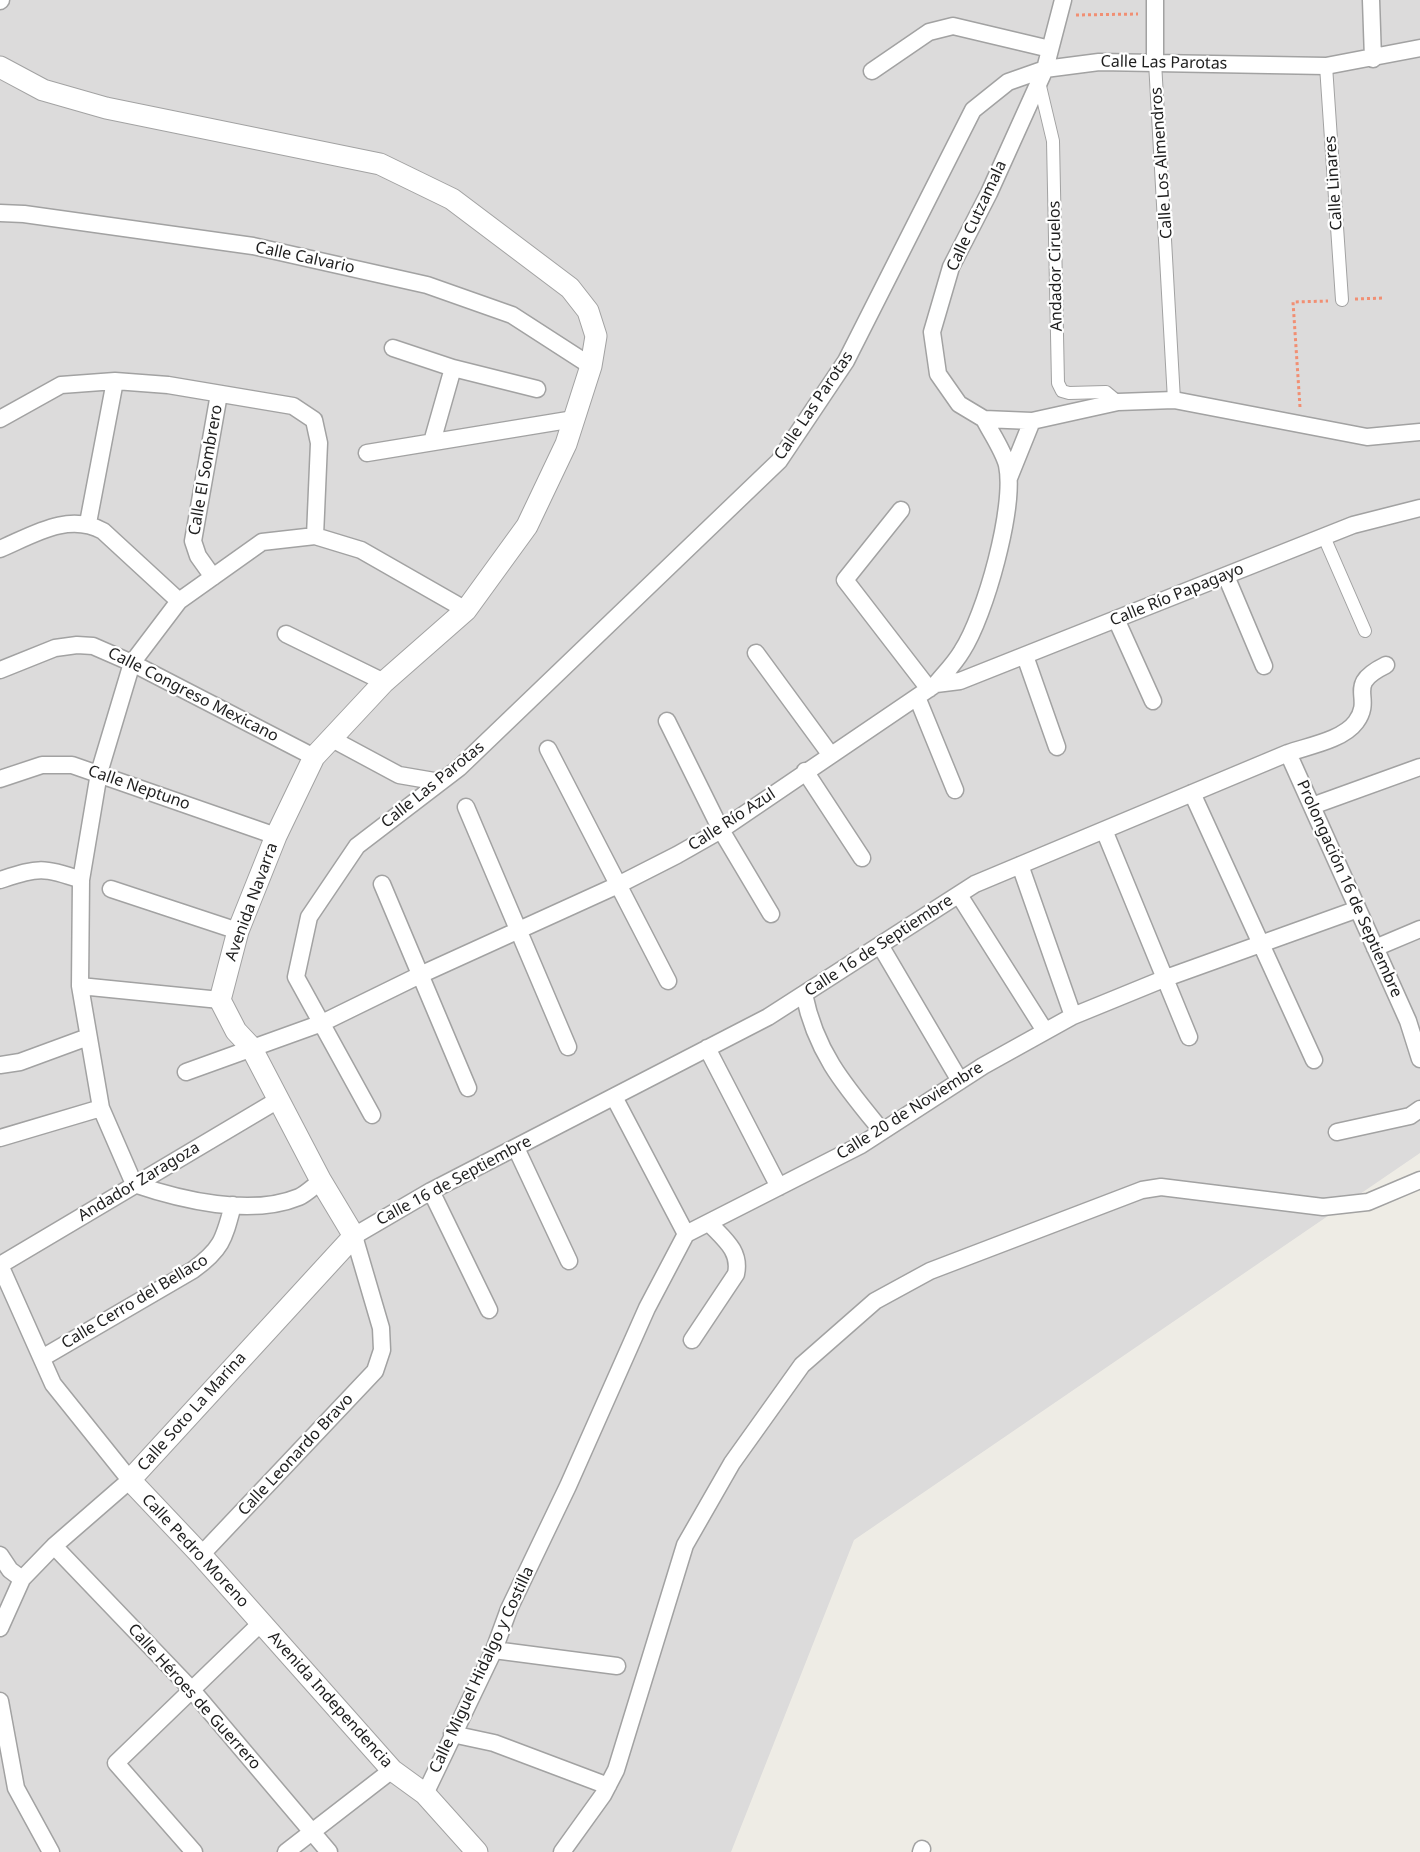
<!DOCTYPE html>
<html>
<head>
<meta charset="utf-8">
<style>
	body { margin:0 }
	canvas { display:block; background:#eeece5 }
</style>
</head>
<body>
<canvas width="1420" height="1852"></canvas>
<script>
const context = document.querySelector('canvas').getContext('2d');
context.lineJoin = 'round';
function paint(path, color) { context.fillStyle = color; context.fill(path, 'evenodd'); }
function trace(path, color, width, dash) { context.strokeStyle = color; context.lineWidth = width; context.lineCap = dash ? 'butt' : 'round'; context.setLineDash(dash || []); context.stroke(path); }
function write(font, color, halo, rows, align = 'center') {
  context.font = font + ' "Noto Sans",sans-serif'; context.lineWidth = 4.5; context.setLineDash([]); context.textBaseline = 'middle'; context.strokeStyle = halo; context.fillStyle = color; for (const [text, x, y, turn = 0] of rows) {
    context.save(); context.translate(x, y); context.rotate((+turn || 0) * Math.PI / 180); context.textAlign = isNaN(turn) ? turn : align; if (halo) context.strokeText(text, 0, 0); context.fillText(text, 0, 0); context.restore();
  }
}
paint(new Path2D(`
	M0,0H1420V1153L854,1540L731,1852H0Z`), '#dcdbdb');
const pedestrian = new Path2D(`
	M1155,62L1174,400
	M1326,66L1342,300
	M1039,82L1053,141L1058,383L1062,391L1069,393L1106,392L1118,402
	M1324,537L1365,631`);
const minor = new Path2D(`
	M1155,0V62
	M1371,0L1373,59
	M0,1L1,0
	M872,71L929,32L953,26L1050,49
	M0,213L24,214L253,246L427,285L512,315L591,366
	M393,348L453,368L537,389
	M0,419L61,385L115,381L168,385L293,406L314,420L319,443L315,536
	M984,419L959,404L938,374L932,332L951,267L989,193L1045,69L1063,0
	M984,419L1032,421L1118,402L1174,400L1367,437L1420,432
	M432,442L453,368
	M367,453L574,419
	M1009,478L1032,421
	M901,510L845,580L929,689
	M88,523L115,381
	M0,549C33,535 68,512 103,531L179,601
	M1226,576L1264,666
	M213,577L198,556L193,541L219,394
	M1116,619L1153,701
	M286,634L384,682
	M756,653L830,754
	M1025,656L1057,747
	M0,670L55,648L77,645L93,646L132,663L314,757
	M936,684L960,681L1353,525L1420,508
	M917,697L955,790
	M667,721L721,830L771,914
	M332,739L399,775L440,782
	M548,749L668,981
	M1288,753L1408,1021L1420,1059
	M805,771L862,858
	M0,779L42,765H72L276,836
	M1192,793L1314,1060
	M1312,806L1420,767
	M466,807L568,1047
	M1104,830L1189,1037
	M1020,865L1073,1016
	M0,880C38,868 42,866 81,880
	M382,884L468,1088
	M111,889L238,931
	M959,895L1045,1031
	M880,945L960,1081
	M1375,948L1420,929
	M80,986L220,1000
	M804,994C816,1053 845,1086 882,1131
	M707,1048L779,1187
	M0,1065L20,1062L88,1037
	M186,1072L322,1023L420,975L618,885L677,855L721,830L936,684C945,673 955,663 962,651C985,616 1016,506 1007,465C1003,450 991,433 984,419
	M614,1097L686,1234
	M372,1115L296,977L309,917L357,846L459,768L779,461L846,361L973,110L1008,82L1045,69L1099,62L1326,66L1420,48
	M1337,1132L1410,1116L1420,1109
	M0,1138L101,1108
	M516,1148L569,1261
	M321,1181C314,1186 306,1194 299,1197C251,1217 181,1200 134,1184L101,1108L80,986L81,880L99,773L132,663L179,601L262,542L315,536L361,550L466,610
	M431,1191L489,1310
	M0,1265L53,1384L130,1480L54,1546L22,1579L0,1628
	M0,1265L278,1100
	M692,1340L736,1274C741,1251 724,1239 709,1223
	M42,1358L193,1270C222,1249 224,1239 233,1205
	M54,1546L191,1689L329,1852
	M0,1555L10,1570L22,1579
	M201,1555L375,1371L382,1350L381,1328L354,1236L431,1191L768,1017L975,884L1288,753C1308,746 1343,740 1356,722C1375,696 1343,686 1386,665
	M494,1650L617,1666
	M0,1701L16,1788L51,1852
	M452,1734L494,1743L608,1786
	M425,1794L494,1650L509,1609L568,1486L647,1308L686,1234L861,1145L983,1066L1073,1016L1166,978L1358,909
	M194,1852L116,1763L261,1623
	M286,1852L392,1770
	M562,1852L603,1795L616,1770L685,1545L732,1463L802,1365L875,1301L930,1271L1142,1190L1161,1187L1323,1207L1368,1202L1420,1180
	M921,1852L922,1849`);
const tertiary = new Path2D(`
	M0,67L43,90L106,108L380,164L452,199L570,288L588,311L596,336L591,366L566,444L527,526L466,610L384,682L314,757L276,836L238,931L220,1000L236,1031L251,1047L321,1181L354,1236L130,1480L201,1555L392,1770L425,1794L477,1852`);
trace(pedestrian, '#a2a2a2', 14);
trace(minor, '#a2a2a2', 19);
trace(tertiary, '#a2a2a2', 23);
trace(new Path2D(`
	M1076,15L1138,14
	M1355,299L1385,298
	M1300,407L1293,302L1328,301`), '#f18f73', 3, [3, 3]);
trace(pedestrian, '#fff', 12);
trace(minor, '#fff', 16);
trace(tertiary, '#fff', 21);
write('16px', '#1e1e1e', '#fff', [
	["Calle Las Parotas",1164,63,1],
	["Calle Los Almendros",1162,163,-94],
	["Calle Linares",1334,183,-94],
	["Calle Cutzamala",977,216,-65],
	["Calle Calvario",305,258,12],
	["Andador Ciruelos",1056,266,-91],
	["Calle Las Parotas",814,406,-56],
	["Calle El Sombrero",206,470,-80],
	["Calle Río Papagayo",1177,595,-22],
	["Calle Congreso Mexicano",193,695,27],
	["Calle Las Parotas",433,785,-39],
	["Calle Neptuno",139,788,19],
	["Calle Río Azul",732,820,-33],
	["Prolongación 16 de Septiembre",1349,889,66],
	["Avenida Navarra",252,902,-70],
	["Calle 16 de Septiembre",879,946,-33],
	["Calle 20 de Noviembre",910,1111,-32],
	["Calle 16 de Septiembre",454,1181,-28],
	["Andador Zaragoza",139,1182,-31],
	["Calle Cerro del Bellaco",135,1302,-31],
	["Calle Soto La Marina",192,1412,-48],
	["Calle Leonardo Bravo",296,1455,-47],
	["Calle Pedro Moreno",195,1551,47],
	["Calle Miguel Hidalgo y Costilla",482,1670,-65],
	["Calle Héroes de Guerrero",194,1697,48],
	["Avenida Independencia",330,1700,48]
]);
</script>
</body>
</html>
